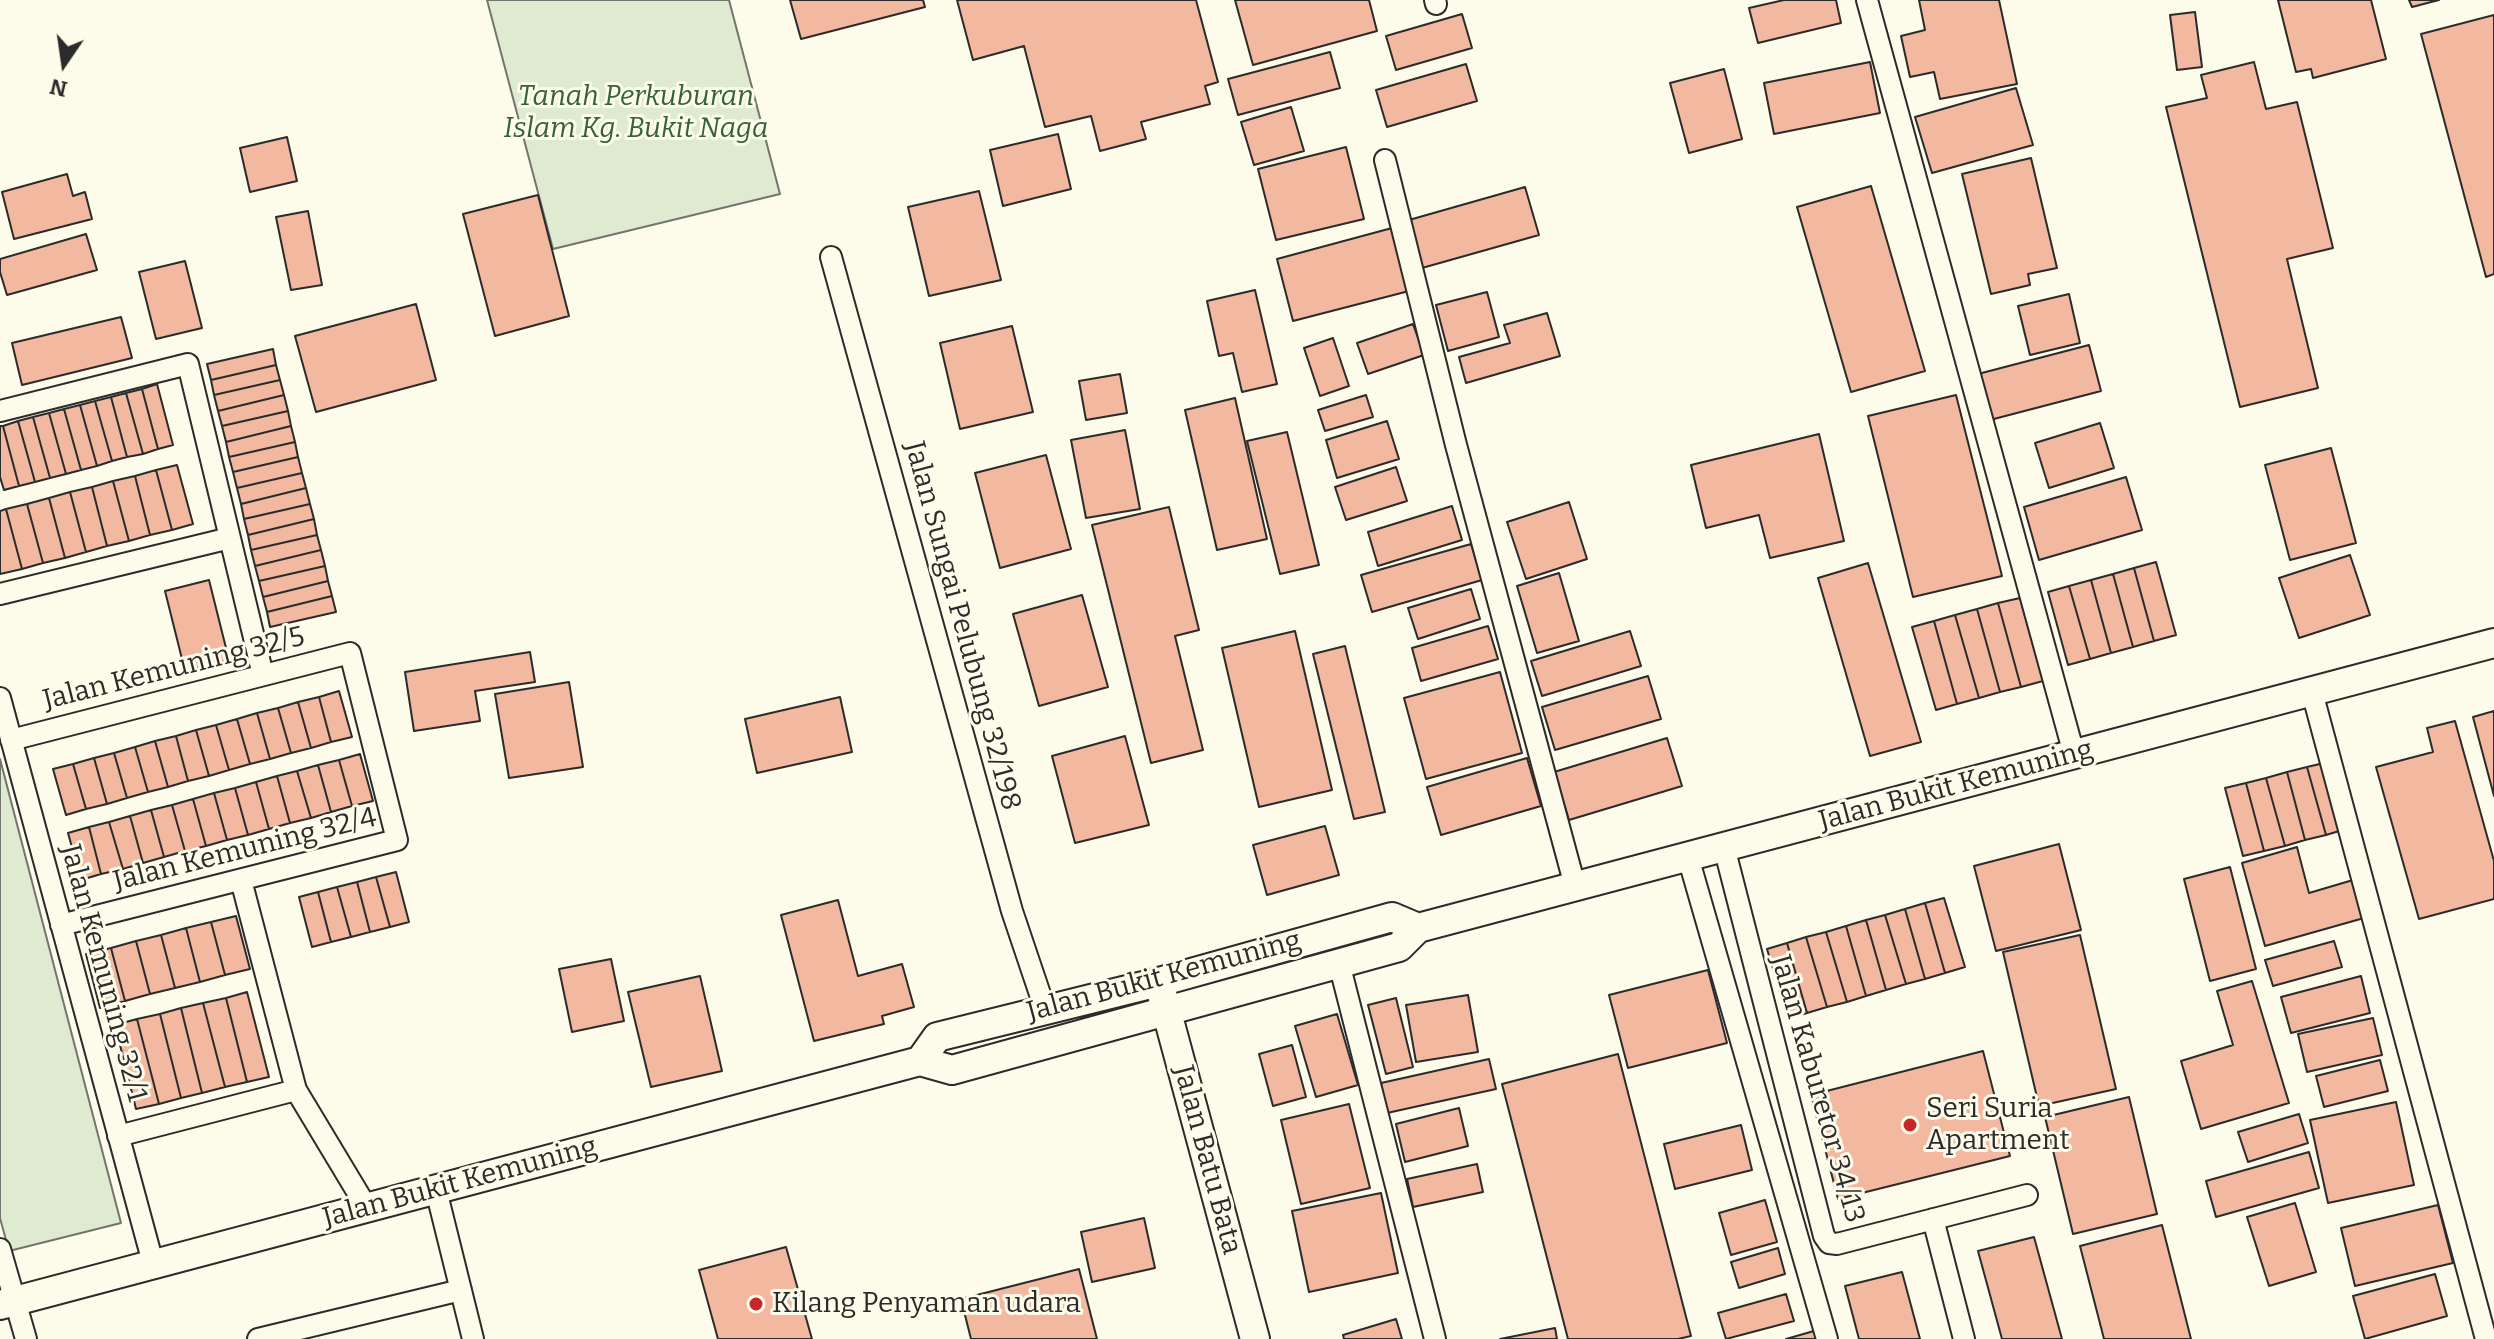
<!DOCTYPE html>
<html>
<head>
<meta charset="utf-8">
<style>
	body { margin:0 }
	#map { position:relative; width:2494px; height:1339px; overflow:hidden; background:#fdfbea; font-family:Bitter,serif }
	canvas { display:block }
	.north { position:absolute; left:24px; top:24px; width:80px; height:80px; -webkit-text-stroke:6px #fdfbea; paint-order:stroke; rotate:193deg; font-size:22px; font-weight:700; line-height:32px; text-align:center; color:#2b2b2b }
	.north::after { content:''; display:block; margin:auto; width:28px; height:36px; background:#2b2b2b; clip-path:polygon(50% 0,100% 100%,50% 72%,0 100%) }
</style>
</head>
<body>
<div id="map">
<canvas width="2494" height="1339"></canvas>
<div class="north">N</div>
</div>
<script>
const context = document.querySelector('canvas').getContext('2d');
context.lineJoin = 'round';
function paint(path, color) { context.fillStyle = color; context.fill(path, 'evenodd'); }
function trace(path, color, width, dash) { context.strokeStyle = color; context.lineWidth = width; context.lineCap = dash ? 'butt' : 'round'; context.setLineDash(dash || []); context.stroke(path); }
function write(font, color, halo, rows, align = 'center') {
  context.font = font + ' Bitter,serif'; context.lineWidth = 6; context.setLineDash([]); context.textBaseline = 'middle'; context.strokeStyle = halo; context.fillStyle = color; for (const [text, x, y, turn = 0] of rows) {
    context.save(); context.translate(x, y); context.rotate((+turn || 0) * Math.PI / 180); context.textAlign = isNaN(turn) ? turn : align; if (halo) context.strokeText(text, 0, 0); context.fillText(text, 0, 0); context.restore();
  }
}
const green = new Path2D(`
	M487,0H729L780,194L553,249Z
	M0,759L121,1223L9,1251L0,1218Z`);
paint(green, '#deebd1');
trace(green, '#74746e', 2);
const building = new Path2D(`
	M790,0H923L925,7L801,39Z
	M957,0H1196L1218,82L1205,86L1210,104L1141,122L1146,139L1100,151L1091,116L1045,127L1024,46L973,60Z
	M1235,0H1369L1377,31L1253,65Z
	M1784,0H1836L1841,23L1758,43L1749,8Z
	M1919,0H1999L2017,84L1940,99L1934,72L1910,77L1901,36L1925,30Z
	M2278,0H2371L2386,59L2313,78L2311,69L2296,72Z
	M2409,0H2439L2412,7Z
	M2195,12L2202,67L2177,70L2170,15Z
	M1462,14L1472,48L1396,70L1386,36Z
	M2494,15V274L2486,277L2421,34Z
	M1330,52L1340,88L1238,115L1228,79Z
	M1870,62L1880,113L1774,134L1764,83Z
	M2254,62L2266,109L2297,102L2333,248L2287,259L2318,388L2240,407L2166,107L2207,98L2201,75Z
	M1466,64L1477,101L1387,127L1376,90Z
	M1724,69L1742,139L1689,153L1670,83Z
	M2016,88L2033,145L1932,173L1915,117Z
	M1291,107L1304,151L1254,165L1241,122Z
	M1058,134L1071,189L1003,206L990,150Z
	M287,137L297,181L250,192L240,148Z
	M1346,147L1364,219L1276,240L1258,169Z
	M2031,158L2057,268L2028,274L2030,285L1991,294L1962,174Z
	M67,174L73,196L85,192L92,219L14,239L2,192Z
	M1871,186L1925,371L1851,392L1797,207Z
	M1525,187L1539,235L1422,268L1409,220Z
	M979,191L1001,280L929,296L908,207Z
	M538,195L569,316L495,336L463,214Z
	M308,211L322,285L291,290L276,217Z
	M1392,228L1409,291L1293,321L1277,259Z
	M86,234L97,270L7,295L0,272V259Z
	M185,261L202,328L156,339L139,272Z
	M1255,290L1277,384L1242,392L1233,353L1219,356L1207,301Z
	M1487,292L1499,337L1448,351L1436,305Z
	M2069,294L2080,343L2030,355L2018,306Z
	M416,304L436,380L316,412L295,336Z
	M1547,313L1560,356L1466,383L1459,357L1510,343L1504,325Z
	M121,317L132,358L22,385L12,343Z
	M1413,324L1424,355L1368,374L1357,343Z
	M1012,326L1033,412L960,429L940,343Z
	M1333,338L1349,386L1320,396L1304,348Z
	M2089,345L2101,391L1990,420L1978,374Z
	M273,349L276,365L211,380L207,364Z
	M276,365L280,380L214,395L211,380Z
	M1120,374L1127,413L1086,420L1079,381Z
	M280,380L284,395L218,411L214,395Z
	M157,384L173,445L158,449L142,389Z
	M142,389L158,449L143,454L126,393Z
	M126,393L143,454L127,457L111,397Z
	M284,395L288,411L222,426L218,411Z
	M1366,395L1373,417L1325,431L1318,410Z
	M1956,395L2002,576L1913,597L1868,416Z
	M111,397L127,457L112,461L95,401Z
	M1235,398L1267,539L1217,550L1185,410Z
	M95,401L112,461L97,466L80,405Z
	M80,405L97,466L81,470L64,409Z
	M64,409L81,470L66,474L49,413Z
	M288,411L291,426L226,442L222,426Z
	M49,413L66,474L50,478L33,417Z
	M33,417L50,478L35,482L18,421Z
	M18,421L35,482L19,486L3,426Z
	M1387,421L1399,459L1337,478L1326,440Z
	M2100,423L2114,468L2049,488L2035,443Z
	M0,426H3L19,486L4,490L0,477Z
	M291,426L295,442L229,457L226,442Z
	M1125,430L1140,509L1086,518L1071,440Z
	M1287,432L1319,565L1280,574L1247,441Z
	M1819,434L1844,541L1770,558L1759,515L1706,528L1691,465Z
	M295,442L298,457L233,472L229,457Z
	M2331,448L2356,543L2290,560L2265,465Z
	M1046,455L1071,549L1000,568L975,473Z
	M298,457L302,473L237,488L233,472Z
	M177,465L193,524L172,530L156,470Z
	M1396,467L1407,501L1346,520L1335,487Z
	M156,470L172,530L150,535L135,476Z
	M302,473L306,488L241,504L237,488Z
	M135,476L150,535L129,541L113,481Z
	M2126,477L2142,530L2039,560L2024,507Z
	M113,481L129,541L107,546L92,487Z
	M92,487L107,546L86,552L70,492Z
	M306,488L310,504L244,519L241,504Z
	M70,492L86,552L65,558L49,498Z
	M49,498L65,558L43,563L27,504Z
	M1569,502L1587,559L1526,579L1507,522Z
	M27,504L43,563L22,569L6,509Z
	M310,504L314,519L248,535L244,519Z
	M1452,506L1462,540L1378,566L1368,532Z
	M1169,507L1199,630L1175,636L1203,750L1151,763L1092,525Z
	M6,509L22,569L0,574V511Z
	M314,519L317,535L251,550L248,535Z
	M317,535L321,550L255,566L251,550Z
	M1471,544L1482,580L1372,612L1361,575Z
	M321,550L325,566L259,581L255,566Z
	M2350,555L2370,615L2299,638L2279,578Z
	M2156,562L2176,635L2154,641L2134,568Z
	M1868,563L1921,742L1870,756L1818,578Z
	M325,566L328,581L263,597L259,581Z
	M2134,568L2154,641L2133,647L2113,574Z
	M1559,573L1579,641L1537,653L1517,586Z
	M2113,574L2133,647L2111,653L2091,580Z
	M209,580L229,660L185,671L165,591Z
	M2091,580L2111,653L2090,659L2069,586Z
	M328,581L332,596L267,612L263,597Z
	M2069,586L2090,659L2068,665L2048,592Z
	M1471,589L1480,619L1418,639L1408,608Z
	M1082,595L1108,687L1039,706L1013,614Z
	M332,596L336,612L270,627L267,612Z
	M2020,598L2043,681L2021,687L1998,603Z
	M1998,603L2021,687L2000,692L1977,609Z
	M1977,609L2000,692L1979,698L1955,615Z
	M1955,615L1979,698L1957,704L1934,621Z
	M1934,621L1957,704L1936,710L1912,627Z
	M1488,626L1498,659L1421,681L1412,648Z
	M1295,631L1332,790L1259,807L1222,648Z
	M1630,631L1641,666L1542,696L1531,661Z
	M1345,646L1385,812L1354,819L1313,654Z
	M530,652L535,682L475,691L480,721L414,731L405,672Z
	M1500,672L1522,753L1426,779L1404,698Z
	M1648,676L1661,719L1555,750L1542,707Z
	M569,682L583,767L509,778L495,694Z
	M339,691L352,737L331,742L319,697Z
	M319,697L331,742L311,748L298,702Z
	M840,697L852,752L757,773L745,719Z
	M298,702L311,748L291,753L278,708Z
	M278,708L291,753L270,759L257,713Z
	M2494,711V796L2473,717Z
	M257,713L270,759L250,764L237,719Z
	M237,719L250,764L229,770L216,725Z
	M2455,721L2494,861V899L2419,919L2376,767L2433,752L2427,728Z
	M216,725L229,770L209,776L196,730Z
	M196,730L209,776L188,781L176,736Z
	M176,736L188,781L168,787L155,741Z
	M1125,736L1149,825L1075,843L1052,756Z
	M1667,738L1682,786L1569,820L1554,772Z
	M155,741L168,787L148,792L135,747Z
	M135,747L148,792L127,798L114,753Z
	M114,753L127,798L107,804L94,758Z
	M360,754L373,801L352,806L339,760Z
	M94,758L107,804L86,809L73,764Z
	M1527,758L1541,806L1441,835L1427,787Z
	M339,760L352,806L331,812L318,765Z
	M2328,762L2346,829L2326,835L2307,767Z
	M73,764L86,809L66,815L53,769Z
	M318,765L331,812L311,818L297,771Z
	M2307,767L2326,835L2305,840L2287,772Z
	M297,771L311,818L290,823L277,776Z
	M2287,772L2305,840L2285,846L2266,778Z
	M277,776L290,823L269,829L256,782Z
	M2266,778L2285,846L2264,851L2246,783Z
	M256,782L269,829L248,835L235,788Z
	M2246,783L2264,851L2243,856L2225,788Z
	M235,788L248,835L227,840L214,793Z
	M214,793L227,840L206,846L193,799Z
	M193,799L206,846L185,851L172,805Z
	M172,805L185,851L164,857L151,810Z
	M151,810L164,857L143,863L130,816Z
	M130,816L143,863L123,869L109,822Z
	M109,822L123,869L101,874L89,827Z
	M1325,826L1339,875L1267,895L1253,845Z
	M89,827L101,874L81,880L68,833Z
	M2059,844L2081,930L1996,951L1974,866Z
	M2297,847L2309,893L2353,880L2364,918L2265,946L2242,863Z
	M2230,867L2256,969L2210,981L2184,879Z
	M396,872L409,922L390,927L376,877Z
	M376,877L390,927L370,932L357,882Z
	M357,882L370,932L351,937L337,887Z
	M337,887L351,937L331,942L318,892Z
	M318,892L331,942L312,947L299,897Z
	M1944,898L1965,967L1945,973L1925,903Z
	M838,900L858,976L902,964L914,1007L882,1016L884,1024L814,1041L781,915Z
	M1925,903L1945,973L1925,979L1905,909Z
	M1905,909L1925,979L1906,984L1885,915Z
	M1885,915L1906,984L1886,990L1866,920Z
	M236,916L250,969L225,975L211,922Z
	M1866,920L1886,990L1866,996L1846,926Z
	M211,922L225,975L200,982L186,928Z
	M1846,926L1866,996L1847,1002L1826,932Z
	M186,928L200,982L175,988L161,935Z
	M1826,932L1847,1002L1827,1007L1806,937Z
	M161,935L175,988L150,994L136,941Z
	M2080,935L2116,1089L2039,1106L2003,952Z
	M1806,937L1827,1007L1807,1013L1787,943Z
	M136,941L150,994L125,1001L111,948Z
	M2334,941L2342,967L2273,986L2265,960Z
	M1787,943L1807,1013L1788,1019L1767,949Z
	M111,948L125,1001L100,1008L86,954Z
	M611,959L624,1021L572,1032L559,969Z
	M1708,970L1727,1043L1628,1068L1609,995Z
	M700,976L722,1071L651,1087L628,992Z
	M2361,976L2370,1013L2291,1033L2281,997Z
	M2252,981L2289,1103L2201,1129L2181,1061L2233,1045L2217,991Z
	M247,992L269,1077L247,1082L226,998Z
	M1468,995L1478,1052L1416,1062L1406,1005Z
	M226,998L247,1082L225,1087L203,1003Z
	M1396,998L1413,1067L1386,1074L1368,1005Z
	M203,1003L225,1087L202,1093L181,1008Z
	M181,1008L202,1093L181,1098L160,1014Z
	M160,1014L181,1098L159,1104L137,1019Z
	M1337,1014L1358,1085L1316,1097L1295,1026Z
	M2373,1018L2382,1055L2307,1072L2298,1034Z
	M137,1019L159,1104L136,1109L115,1025Z
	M1292,1045L1306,1097L1273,1106L1259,1054Z
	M1983,1051L2010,1156L1838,1199L1811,1095Z
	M1618,1054L1691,1336L1678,1339H1568L1502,1084Z
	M1489,1059L1496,1089L1387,1113L1381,1083Z
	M2380,1060L2388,1091L2324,1107L2316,1076Z
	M2129,1097L2157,1214L2073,1234L2045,1117Z
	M2396,1102L2414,1185L2328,1203L2310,1120Z
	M1349,1104L1370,1188L1301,1204L1281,1120Z
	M1459,1108L1468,1146L1405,1162L1396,1124Z
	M2299,1114L2308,1143L2248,1162L2238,1132Z
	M1741,1125L1752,1170L1675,1189L1664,1144Z
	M2309,1152L2319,1188L2216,1217L2206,1181Z
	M1477,1164L1483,1192L1413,1207L1407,1179Z
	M1381,1193L1398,1273L1309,1292L1292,1211Z
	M1765,1200L1777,1242L1731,1255L1719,1213Z
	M2295,1203L2316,1272L2269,1286L2247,1217Z
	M2438,1205L2453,1263L2355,1286L2341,1228Z
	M1144,1218L1155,1268L1092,1282L1081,1232Z
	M2162,1225L2191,1339H2104L2080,1246Z
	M2034,1237L2062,1339H2002L1978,1251Z
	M786,1247L812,1339H718L699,1270Z
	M1778,1248L1785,1274L1739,1288L1731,1262Z
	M1079,1269L1097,1339H971L961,1299Z
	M1902,1272L1920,1339H1859L1845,1286Z
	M2435,1274L2447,1316L2365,1339L2353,1296Z
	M1786,1294L1794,1321L1726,1339L1718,1313Z
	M1396,1319L1402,1339H1344L1343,1335Z
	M1555,1328L1557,1339H1500Z
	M1814,1331L1816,1339H1786Z`);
paint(building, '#f2b8a0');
trace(building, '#2b2b2b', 2);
const street = new Path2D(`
	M1435,0L1436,4
	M1867,0L2074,754
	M1385,160L1456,445L1575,886
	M831,257L1012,911L1045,1009
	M0,411L188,364L263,675
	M0,594L230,538
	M2312,692L2486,1339
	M0,698L153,1263
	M11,740L350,653L397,840L61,925
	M1724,847L1824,1236L1829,1243L1837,1244L2027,1195
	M1688,857L1827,1339
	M241,880L296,1090L367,1208
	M1339,963L1435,1339
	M118,1136L296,1090
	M436,1190L473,1339
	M1933,1219L1964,1339
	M0,1249L26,1339
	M258,1339L461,1290`);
const secondary = new Path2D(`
	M1162,994L1255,1339
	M920,1061L937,1037L1159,982L1392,917L1418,928
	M0,1305L920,1061L952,1070L1399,947L1418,928L2494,643`);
trace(street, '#2b2b2b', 24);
trace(secondary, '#2b2b2b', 32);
trace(street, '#fdfbea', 20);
trace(secondary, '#fdfbea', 28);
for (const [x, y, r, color] of [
	[1910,1125,8,"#c62828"],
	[756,1304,8,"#c62828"]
]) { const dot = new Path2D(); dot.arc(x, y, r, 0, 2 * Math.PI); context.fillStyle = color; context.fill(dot); trace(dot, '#fdfbea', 3); }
write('italic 28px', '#34623c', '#fdfbea', [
	["Tanah Perkuburan",636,97],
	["Islam Kg. Bukit Naga",636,129]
]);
write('28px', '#2b2b2b', '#fdfbea', [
	["Jalan Sungai Pelubung 32/198",962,626,75],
	["Jalan Kemuning 32/5",174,669,-14],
	["Jalan Bukit Kemuning",1956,786,-15],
	["Jalan Kemuning 32/4",245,850,-14],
	["Jalan Kemuning 32/1",103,973,75],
	["Jalan Bukit Kemuning",1164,977,-15],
	["Jalan Kaburetor 34/13",1817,1089,74],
	["Jalan Batu Bata",1207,1160,75],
	["Jalan Bukit Kemuning",460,1183,-15]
]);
write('28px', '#2b2b2b', '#fdfbea', [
	["Seri Suria",1926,1109],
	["Apartment",1926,1141],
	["Kilang Penyaman udara",772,1304]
], 'left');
</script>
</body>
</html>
